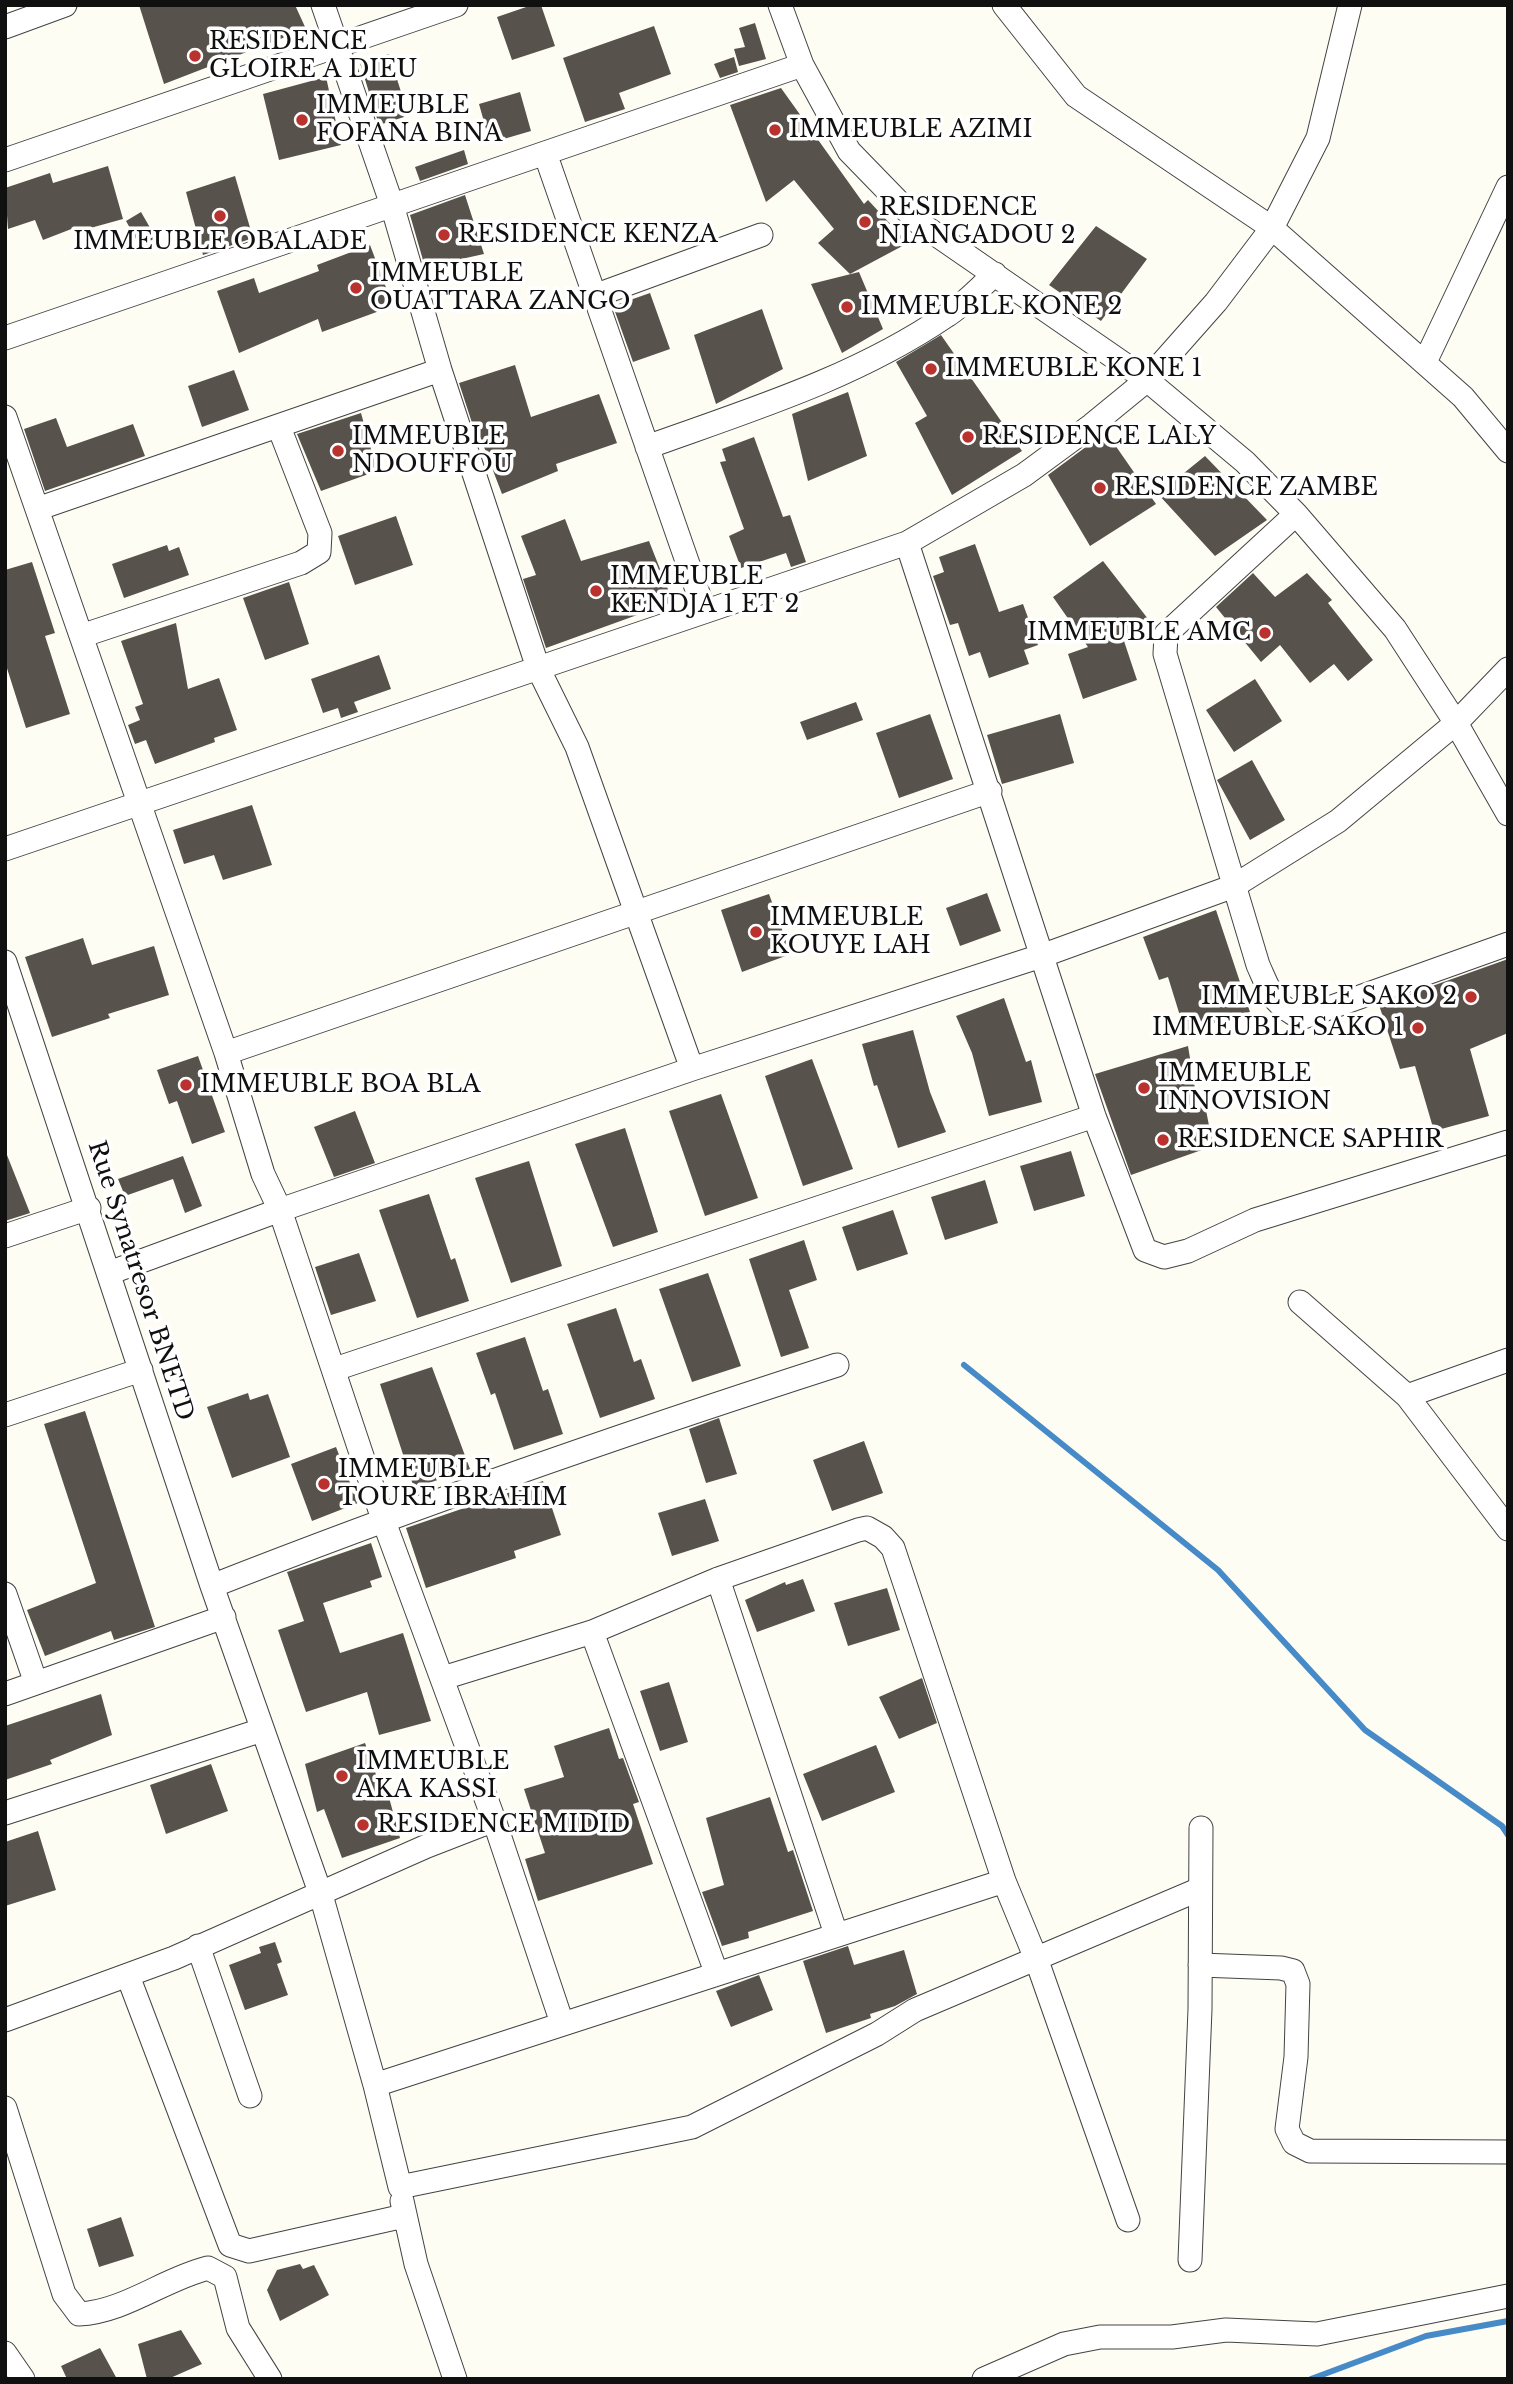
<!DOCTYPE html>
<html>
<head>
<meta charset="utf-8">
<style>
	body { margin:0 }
	#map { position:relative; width:1513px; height:2384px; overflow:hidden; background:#fefdf4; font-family:"Libre Baskerville",serif }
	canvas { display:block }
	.frame { position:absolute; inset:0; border:7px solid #101010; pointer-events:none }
</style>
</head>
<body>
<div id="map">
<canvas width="1513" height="2384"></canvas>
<div class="frame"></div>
</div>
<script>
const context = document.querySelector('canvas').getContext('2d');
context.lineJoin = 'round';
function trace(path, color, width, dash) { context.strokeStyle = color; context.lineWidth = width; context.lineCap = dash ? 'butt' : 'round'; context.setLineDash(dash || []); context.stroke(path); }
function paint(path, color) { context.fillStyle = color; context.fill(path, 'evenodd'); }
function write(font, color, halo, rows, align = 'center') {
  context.font = font + ' "Libre Baskerville",serif'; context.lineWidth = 7; context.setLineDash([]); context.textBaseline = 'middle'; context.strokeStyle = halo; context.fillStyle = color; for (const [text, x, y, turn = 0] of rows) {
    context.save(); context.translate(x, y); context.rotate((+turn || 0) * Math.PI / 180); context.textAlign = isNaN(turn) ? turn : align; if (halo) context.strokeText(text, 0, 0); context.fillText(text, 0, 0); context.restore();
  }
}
trace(new Path2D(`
	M964,1365L1218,1570L1365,1730L1502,1826L1508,1835
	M1311,2379L1426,2336L1508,2321`), '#468ac7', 6);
paint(new Path2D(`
	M139,5H295L306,29L164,84Z
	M532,5H541L555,46L512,60L497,17Z
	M755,23L766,59L739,66L734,49L745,47L739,28Z
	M654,26L671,74L619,93L625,109L585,122L563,58Z
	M389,54L403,98L399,99L404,117L379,125L360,63Z
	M734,57L738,72L720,78L714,64Z
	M326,77L341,145L279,160L263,94Z
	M781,88L864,204L868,200L908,243L850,274L818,243L834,229L794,180L766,202L730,105Z
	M520,92L531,131L490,143L479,104Z
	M464,150L468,164L420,181L415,167Z
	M108,166L123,219L76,232L74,228L43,240L35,220L8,229L5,188L50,173L53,183Z
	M235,176L253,238L203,255L186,192Z
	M465,195L484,254L425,267L410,215Z
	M141,212L156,238L140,246L126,221Z
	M1096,226L1147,259L1101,321L1049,285Z
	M370,245L393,306L322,332L318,319L239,353L217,291L254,278L259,293L319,271L317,265Z
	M859,272L883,329L842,353L811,284Z
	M650,293L670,349L633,362L613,306Z
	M762,309L783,369L716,404L694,335Z
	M941,335L1022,451L952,495L915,423L927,416L896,362Z
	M515,365L531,417L599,394L617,443L556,464L558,471L502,494L479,434L476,435L459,383Z
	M234,370L249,410L202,427L188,386Z
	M848,392L867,456L808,481L792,414Z
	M361,413L377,471L321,491L297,434Z
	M56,418L67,447L133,424L145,456L45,491L24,429Z
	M1106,432L1156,504L1090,546L1048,475Z
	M754,437L783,517L790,515L806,562L791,567L786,553L741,568L729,536L744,529L720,462L726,461L722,449Z
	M1205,456L1267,520L1215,556L1158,494Z
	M396,516L413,565L355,585L338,536Z
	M565,519L581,561L649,541L673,602L546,648L523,579L536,575L521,536Z
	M975,544L999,612L1023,604L1038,645L1024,650L1029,664L989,678L980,652L969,656L958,623L950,625L933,576L944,572L939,557Z
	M167,545L169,551L179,547L189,575L124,598L112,564Z
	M1103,561L1152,624L1122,635L1137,680L1083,699L1068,654L1088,647L1053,597Z
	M32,562L55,633L45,636L70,714L26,728L5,662V570Z
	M1253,573L1275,597L1307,573L1332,600L1328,603L1373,660L1348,681L1334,664L1310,683L1280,645L1261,662L1216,607Z
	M289,582L309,644L265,660L243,598Z
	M176,623L188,689L219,678L237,730L214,738L215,742L155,764L146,740L135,744L128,725L140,720L135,707L143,704L121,641Z
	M379,655L391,689L354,702L358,712L341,718L338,708L323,713L311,679Z
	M1255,679L1282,721L1234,752L1206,710Z
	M856,702L863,720L807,740L800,722Z
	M930,714L953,779L899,798L876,733Z
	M1060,714L1074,763L1002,784L987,735Z
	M1252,760L1285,820L1250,840L1217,780Z
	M252,805L272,865L223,880L214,855L184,864L173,830Z
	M987,893L1001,931L960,946L946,908Z
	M769,894L791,954L742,972L721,910Z
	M1216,910L1250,1012L1185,1032L1168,977L1159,980L1143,937Z
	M83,938L92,965L154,946L169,995L108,1014L110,1018L52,1037L25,957Z
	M1508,959V1033L1470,1049L1489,1116L1434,1131L1415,1066L1400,1069L1379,1005Z
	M1004,998L1026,1062L1031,1060L1042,1102L989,1116L972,1053L956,1016Z
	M913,1030L930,1092L946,1132L898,1148L877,1085L874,1086L862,1044Z
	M1188,1046L1198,1107L1205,1105L1213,1146L1131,1175L1095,1074Z
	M198,1056L225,1132L192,1144L177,1101L169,1104L157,1070Z
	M812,1059L853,1169L803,1186L765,1076Z
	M721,1094L758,1198L705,1216L669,1111Z
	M355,1111L375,1163L334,1177L314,1127Z
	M625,1128L658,1232L613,1247L575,1144Z
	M5,1150L30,1213L5,1221Z
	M1071,1151L1085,1196L1034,1211L1020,1166Z
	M183,1156L202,1206L185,1213L173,1179L125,1196L118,1179Z
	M529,1161L562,1266L511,1283L475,1178Z
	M985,1180L998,1223L945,1240L931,1197Z
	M429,1194L451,1260L455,1258L469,1301L417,1318L379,1210Z
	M893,1210L908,1254L857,1271L842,1227Z
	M804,1240L817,1280L789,1290L809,1348L781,1357L749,1259Z
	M359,1253L376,1301L331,1315L315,1267Z
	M708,1273L741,1366L692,1382L659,1289Z
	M616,1308L634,1362L641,1359L655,1399L600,1418L567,1324Z
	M525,1337L543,1391L548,1389L563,1434L514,1450L495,1393L491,1395L476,1353Z
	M432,1367L470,1469L414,1488L380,1384Z
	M248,1393L250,1400L268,1394L290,1457L232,1478L207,1407Z
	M85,1411L155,1627L114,1640L111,1631L45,1656L27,1610L96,1583L44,1424Z
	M719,1418L737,1474L706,1483L689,1429Z
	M864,1441L883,1493L832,1511L813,1460Z
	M336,1447L358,1503L312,1521L291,1464Z
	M543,1481L561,1535L514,1551L516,1558L426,1588L406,1528Z
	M705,1499L719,1541L672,1556L658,1513Z
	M371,1543L382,1577L370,1581L372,1587L323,1603L340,1653L403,1633L431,1721L379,1735L367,1692L306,1712L278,1630L304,1621L287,1572Z
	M803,1579L815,1611L757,1632L745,1600L785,1582L786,1585Z
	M887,1588L900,1630L848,1646L834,1603Z
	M922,1678L937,1723L899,1739L879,1697Z
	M669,1682L688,1742L660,1751L640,1691Z
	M101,1694L112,1735L50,1760L52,1764L5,1780V1726Z
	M609,1728L619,1759L623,1758L639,1802L633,1804L653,1864L538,1901L525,1859L545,1853L524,1789L564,1777L554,1746Z
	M365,1743L382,1792L387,1790L400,1838L342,1858L324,1809L317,1812L305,1764Z
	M876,1745L895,1792L822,1821L803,1774Z
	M211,1764L228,1811L166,1834L150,1785Z
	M770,1797L788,1852L793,1850L813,1911L748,1932L749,1938L722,1946L702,1892L724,1885L706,1818Z
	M38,1831L56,1890L5,1906V1842Z
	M275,1942L282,1962L277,1964L288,1995L245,2010L229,1965L261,1953L259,1947Z
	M848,1946L854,1965L904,1950L917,1994L895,2006L870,2014L871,2018L826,2033L803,1961Z
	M759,1975L773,2010L731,2027L716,1991Z
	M121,2217L134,2256L99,2267L87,2229Z
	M300,2264L303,2269L314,2265L329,2295L280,2321L267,2290L277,2270Z
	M181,2330L202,2364L168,2379H147L138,2344Z
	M100,2348L117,2379H67L61,2366Z`), '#58524d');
const street = new Path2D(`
	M323,5L392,205L440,370L538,668L577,747L692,1069
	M780,5L802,65L849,151L918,222L1147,380L1245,462L1296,514L1395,629L1456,723L1508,814
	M1004,5L1076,96L1272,228L1463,397L1508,451
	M5,27L65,5
	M545,153L704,610
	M5,160L456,5
	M597,295L761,235
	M5,338L802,65
	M1425,362L1508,187
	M5,417L226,1053L263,1174L280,1210L383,1519L494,1820L562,2023
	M647,447C750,410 855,378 946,316C964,305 979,288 995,274
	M37,509L440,370
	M1296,514L1166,634L1165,654L1258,965C1271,994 1272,1003 1301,1018L1508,944
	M907,543L1094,1116L1145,1250L1164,1257L1188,1251L1255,1220L1508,1142
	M81,636L301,563L319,552L320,533L279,427
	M5,849L907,543L1024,475L1092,425L1147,380L1216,302L1272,228L1318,138L1350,5
	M5,962L212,1586L321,1895L375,2085L400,2187L692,2127L877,2034L915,2010L1200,1889
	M226,1053L990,791
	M5,1236L89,1208
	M109,1273L280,1210L692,1069L1044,955L1234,886L1338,821L1456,723L1508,669
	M1300,1302L1407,1396L1508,1529
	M335,1369L1094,1116
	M1407,1396L1508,1360
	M5,1415L141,1370
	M718,1579L836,1934
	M212,1586C418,1505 626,1433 837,1365
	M5,1594L36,1683
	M592,1632L716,1972
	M443,1678L592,1632L718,1579L858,1530L867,1528L883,1537L893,1548L1004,1881L1037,1961L1128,2220
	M5,1694L224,1617
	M5,1813L262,1730
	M198,1946L250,2096
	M1200,1965L1281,1968L1293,1971L1298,1984L1296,2057L1287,2129L1294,2143L1310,2151L1508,2152
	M128,1976L230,2245L249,2251L404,2216
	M5,2020L174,1958L427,1846L494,1820
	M375,2085L1004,1881
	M5,2108L64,2294L79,2314C124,2312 164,2279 208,2268L225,2277L238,2328L270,2379
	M402,2201L416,2264L455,2379
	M1190,2260L1200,2009L1201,1828
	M5,2353L23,2379
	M984,2379L1064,2344L1100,2337H1172L1226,2330L1317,2334L1508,2296`);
trace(street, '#434343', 25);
trace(street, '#fff', 23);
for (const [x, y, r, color] of [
	[195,56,7,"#ba322e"],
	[302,120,7,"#ba322e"],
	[775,130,7,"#ba322e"],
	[220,216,7,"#ba322e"],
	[865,222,7,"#ba322e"],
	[444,235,7,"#ba322e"],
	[356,288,7,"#ba322e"],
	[847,307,7,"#ba322e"],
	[931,369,7,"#ba322e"],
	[968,437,7,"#ba322e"],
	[338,451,7,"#ba322e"],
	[1100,488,7,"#ba322e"],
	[596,591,7,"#ba322e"],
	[1265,633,7,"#ba322e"],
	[756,932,7,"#ba322e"],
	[1471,997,7,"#ba322e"],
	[1418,1028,7,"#ba322e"],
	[186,1085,7,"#ba322e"],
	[1144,1088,7,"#ba322e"],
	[1163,1140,7,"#ba322e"],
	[324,1484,7,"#ba322e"],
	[342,1776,7,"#ba322e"],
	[363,1825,7,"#ba322e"]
]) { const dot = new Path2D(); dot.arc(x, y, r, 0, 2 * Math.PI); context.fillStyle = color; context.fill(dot); trace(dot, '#fff', 2.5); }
write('24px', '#101010', '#fff', [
	["RESIDENCE",209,42],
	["GLOIRE A DIEU",209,70],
	["IMMEUBLE",316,106],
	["FOFANA BINA",316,134],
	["IMMEUBLE AZIMI",789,130],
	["RESIDENCE",879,208],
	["NIANGADOU 2",879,236],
	["RESIDENCE KENZA",458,235],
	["IMMEUBLE OBALADE",220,242,"center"],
	["IMMEUBLE",370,274],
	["OUATTARA ZANGO",370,302],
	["IMMEUBLE KONE 2",861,307],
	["IMMEUBLE KONE 1",945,369],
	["IMMEUBLE",352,437],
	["NDOUFFOU",352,465],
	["RESIDENCE LALY",982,437],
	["RESIDENCE ZAMBE",1114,488],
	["IMMEUBLE",610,577],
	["KENDJA 1 ET 2",610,605],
	["IMMEUBLE AMC",1251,633,"right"],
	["IMMEUBLE",770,918],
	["KOUYE LAH",770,946],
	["IMMEUBLE SAKO 2",1457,997,"right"],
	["IMMEUBLE SAKO 1",1404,1028,"right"],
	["IMMEUBLE",1158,1074],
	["INNOVISION",1158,1102],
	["IMMEUBLE BOA BLA",200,1085],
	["RESIDENCE SAPHIR",1177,1140],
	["IMMEUBLE",338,1470],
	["TOURE IBRAHIM",338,1498],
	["IMMEUBLE",356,1762],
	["AKA KASSI",356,1790],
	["RESIDENCE MIDID",377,1825]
], 'left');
write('24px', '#101010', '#fff', [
	["Rue Synatresor BNETD",140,1281,72]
]);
</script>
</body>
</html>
